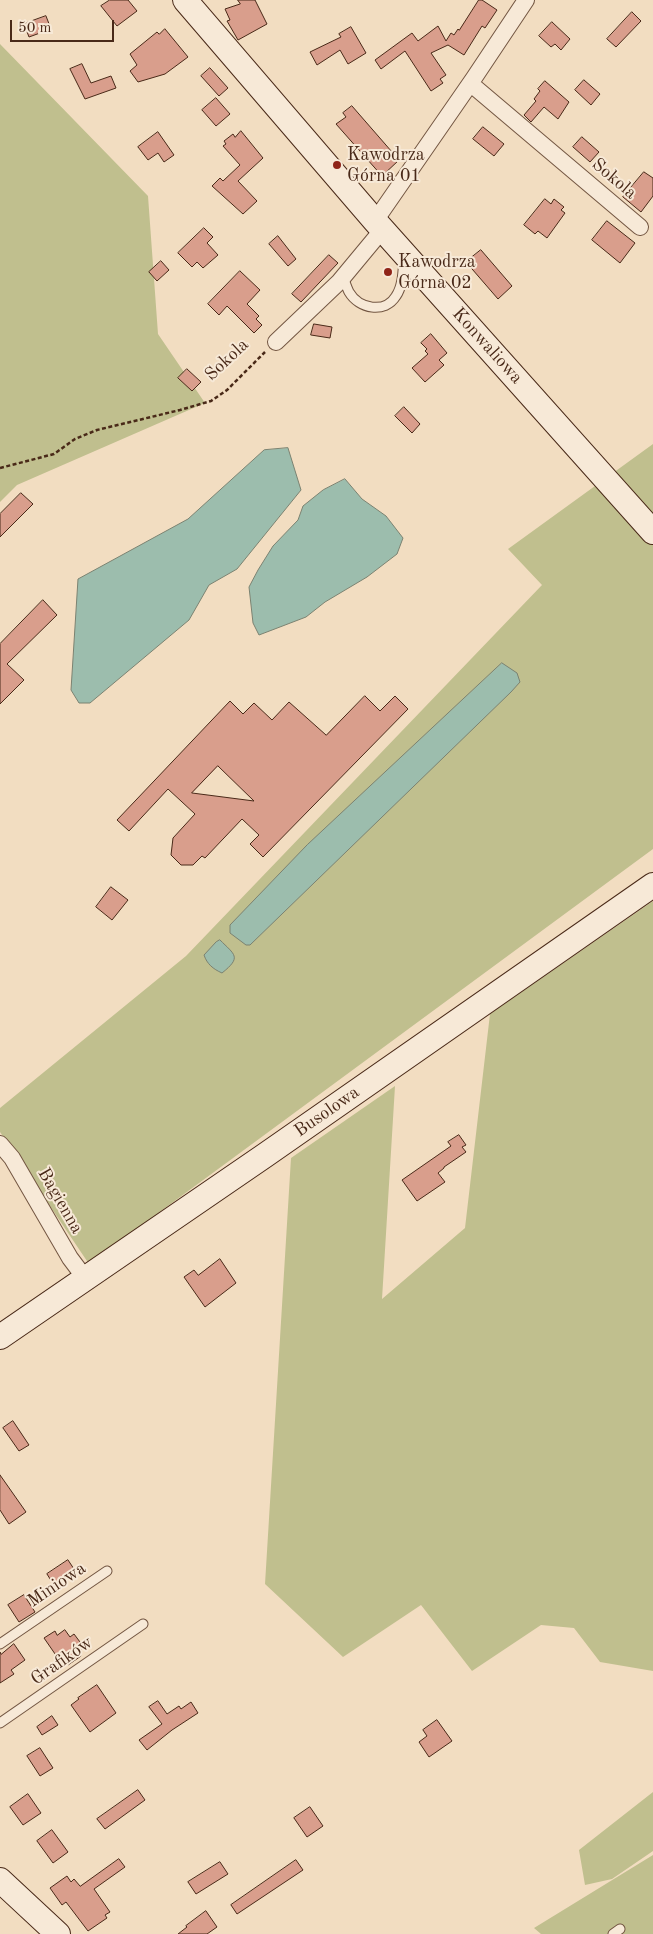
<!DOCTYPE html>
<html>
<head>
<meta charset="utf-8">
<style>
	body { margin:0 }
	#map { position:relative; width:653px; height:1934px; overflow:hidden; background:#f2ddc1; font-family:"Old Standard TT",serif }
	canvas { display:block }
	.scale { position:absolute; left:10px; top:20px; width:104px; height:22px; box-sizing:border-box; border:2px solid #492918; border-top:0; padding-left:6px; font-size:15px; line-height:18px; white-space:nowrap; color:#492918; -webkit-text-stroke:4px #f7e9d7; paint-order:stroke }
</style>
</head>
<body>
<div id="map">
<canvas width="653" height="1934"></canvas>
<div class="scale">50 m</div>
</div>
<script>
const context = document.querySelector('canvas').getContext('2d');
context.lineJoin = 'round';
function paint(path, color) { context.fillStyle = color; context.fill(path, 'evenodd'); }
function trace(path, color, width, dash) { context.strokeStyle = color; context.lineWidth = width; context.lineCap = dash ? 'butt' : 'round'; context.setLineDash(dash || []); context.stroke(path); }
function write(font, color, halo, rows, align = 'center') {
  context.font = font + ' "Old Standard TT",serif'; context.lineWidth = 4; context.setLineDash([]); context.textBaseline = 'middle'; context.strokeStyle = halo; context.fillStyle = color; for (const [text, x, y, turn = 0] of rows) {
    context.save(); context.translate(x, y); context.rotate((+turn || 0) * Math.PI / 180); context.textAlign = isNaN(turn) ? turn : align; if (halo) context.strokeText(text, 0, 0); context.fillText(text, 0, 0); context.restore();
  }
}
paint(new Path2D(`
	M0,44L148,196L158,334L205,403L17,485L0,502Z
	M653,444V849L89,1264L0,1132V1108L186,956L542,585L508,549Z
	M653,901V1671L600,1662L574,1628L541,1625L472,1671L421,1605L343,1657L265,1584L291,1158L395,1086L382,1299L465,1228L490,1014Z
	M653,1792V1851L612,1879L585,1885L579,1850Z
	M653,1855V1934H541L534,1928Z`), '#c0bf8e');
const water = new Path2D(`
	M288,448L301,490L237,569L209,585L189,620L90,703H79L71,690L78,579L188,519L264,450Z
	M345,479L362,499L386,516L403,538L397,554L367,577L325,602L306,617L259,635L253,623L249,587L258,570L273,546L298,520L303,506L323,490Z
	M502,663L517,673L520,682L511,692L250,945H246L230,933V925L307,845Z
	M220,940C235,955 242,957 222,973C213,969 207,964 204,955L216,942Z`);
paint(water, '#9cbdad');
trace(water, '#7b8271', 1);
const building = new Path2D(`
	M110,0H128L137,11L117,26L101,6Z
	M238,0H255L267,24L238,40L227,21L230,20L225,9L240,4Z
	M479,0H482L497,10L485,28L482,26L464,55L448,45L431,53L446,75L440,79L443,83L431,91L405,51L381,69L375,60L412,33L418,41L438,26L446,41L451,33L454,35L458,29L459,30Z
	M632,12L641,21L616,47L607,39Z
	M46,16L51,29L29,37L24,24Z
	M552,22L570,39L561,50L555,44L551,47L539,36Z
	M351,27L366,53L348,64L340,50L317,65L310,52L341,37L339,34Z
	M165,29L188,57L165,74L138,82L130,71L137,65L130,54L157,32L159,34Z
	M82,64L91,83L111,76L116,88L85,99L70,69Z
	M210,68L228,88L219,96L201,76Z
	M584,80L600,94L591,105L575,90Z
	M545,81L569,102L558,119L544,107L531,122L524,115L536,101L534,99L540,91L538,89Z
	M216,98L230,114L216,126L202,110Z
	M352,106L399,160L382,176L336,124L346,117L343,113Z
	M483,127L504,144L494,156L473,139Z
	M241,131L263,158L238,181L257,201L243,214L212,186L220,178L223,181L240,165L223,146L226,144L224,141L233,134L235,137Z
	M158,132L174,155L164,162L158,153L148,160L138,147Z
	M582,137L599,152L590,162L573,147Z
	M644,172L653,178V196L641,212L623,197Z
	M545,199L551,204L554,199L564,207L561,210L565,213L547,238L538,231L535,234L524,225Z
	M607,221L635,243L620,263L592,240Z
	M204,228L213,237L207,243L218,255L203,268L197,262L192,267L178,253Z
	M278,236L296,259L288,266L269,244Z
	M481,250L512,286L498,299L466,262Z
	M329,255L338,263L301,302L292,294Z
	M161,261L169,270L157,281L149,272Z
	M240,271L260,290L247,304L259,316L256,319L262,325L254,333L227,306L219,315L208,304Z
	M314,324L332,327L330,338L311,335Z
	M431,334L447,353L439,360L444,365L425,382L412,368L428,354L425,351L427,349L421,343Z
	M187,369L201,382L192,391L178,378Z
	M404,407L420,424L412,433L395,416Z
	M21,493L33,504L0,537V514Z
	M43,600L57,615L7,664L24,680L0,704V644Z
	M365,696L380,711L395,696L408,709L263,857L250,844L259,835L242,819L205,858L202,856L193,865H181L171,855L173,838L195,814L168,789L129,831L117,820L230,701L243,714L254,703L272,720L289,702L326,735ZM218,766L254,801L192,793Z
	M111,887L128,900L112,920L96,907Z
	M459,1135L466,1145L462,1147L466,1152L444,1167V1168L438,1173L445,1182L417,1201L402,1180L451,1146L448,1142Z
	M220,1259L236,1283L205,1307L184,1277L194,1270L198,1275Z
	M13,1421L29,1445L19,1451L3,1428Z
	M0,1475L26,1512L9,1524L0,1510Z
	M68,1560L74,1569L62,1578L64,1582L55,1587L47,1574Z
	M24,1595L35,1612L19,1622L8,1605Z
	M65,1630L70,1637L74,1634L80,1642L78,1644L82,1650L79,1653L81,1656L68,1665L65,1661L62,1664L44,1638L55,1631L57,1635Z
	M14,1644L25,1660L11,1670L14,1674L0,1683V1652L1,1654Z
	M97,1685L116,1713L90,1732L71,1705L79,1699L78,1698Z
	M158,1701L167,1714L179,1706L181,1709L191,1702L198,1713L172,1730L147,1750L139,1740L162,1724L149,1707Z
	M52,1716L58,1725L42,1735L37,1727Z
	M437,1720L452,1741L429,1757L419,1742L427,1736L423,1730Z
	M40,1748L53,1768L40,1776L27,1756Z
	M138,1790L145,1800L105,1829L97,1819Z
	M28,1794L41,1813L23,1825L10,1807Z
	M310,1807L323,1826L307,1837L294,1818Z
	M52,1830L68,1852L53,1863L37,1841Z
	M119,1859L125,1867L94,1889L110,1912L105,1915L107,1918L88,1931L66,1902L62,1905L50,1888L67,1876L71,1882L74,1879L80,1886Z
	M296,1860L303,1870L237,1914L231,1905Z
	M220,1862L228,1874L196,1894L188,1882Z
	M206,1911L217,1927L207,1934H178L187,1927L186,1926Z`);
paint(building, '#d99e8c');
trace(building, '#492918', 1);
const lane = new Path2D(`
	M343,277C345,282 347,288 349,292C359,309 385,314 396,296C403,286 403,270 404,258
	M0,1644L107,1571
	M0,1723L143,1624
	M613,1934L620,1929`);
const street = new Path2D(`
	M471,84L640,227
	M375,221L474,78L526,0
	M276,342L339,282L383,229
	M0,1144L12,1158L70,1258L85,1278`);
const secondary = new Path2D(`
	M185,0L375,221L653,532
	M0,1337L264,1156L653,885
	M0,1880L58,1934`);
trace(lane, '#735642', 11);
trace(street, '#735642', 18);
trace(secondary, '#492918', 26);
trace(new Path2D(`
	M0,468L54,454L75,439L97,430L180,410L211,401L227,390L265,352`), '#492918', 2.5, [4, 2.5]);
trace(lane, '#f7e9d7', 9);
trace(street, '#f7e9d7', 16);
trace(secondary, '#f7e9d7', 24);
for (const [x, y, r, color] of [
	[337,165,5,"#8f2418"],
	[388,272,5,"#8f2418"]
]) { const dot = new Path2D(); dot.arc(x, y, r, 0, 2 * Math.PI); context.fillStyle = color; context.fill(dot); trace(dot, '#f7e9d7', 2); }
write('18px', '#492918', '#f7e9d7', [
	["Kawodrza",347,155],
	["Górna 01",347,176],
	["Kawodrza",398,262],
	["Górna 02",398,283]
], 'left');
write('18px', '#492918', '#f7e9d7', [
	["Sokola",614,179,40],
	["Konwaliowa",487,346,48],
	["Sokola",227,360,-43],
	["Busolowa",327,1112,-35],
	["Bagienna",60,1201,60],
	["Miniowa",57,1585,-34],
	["Grafików",62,1661,-35]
]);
</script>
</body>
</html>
